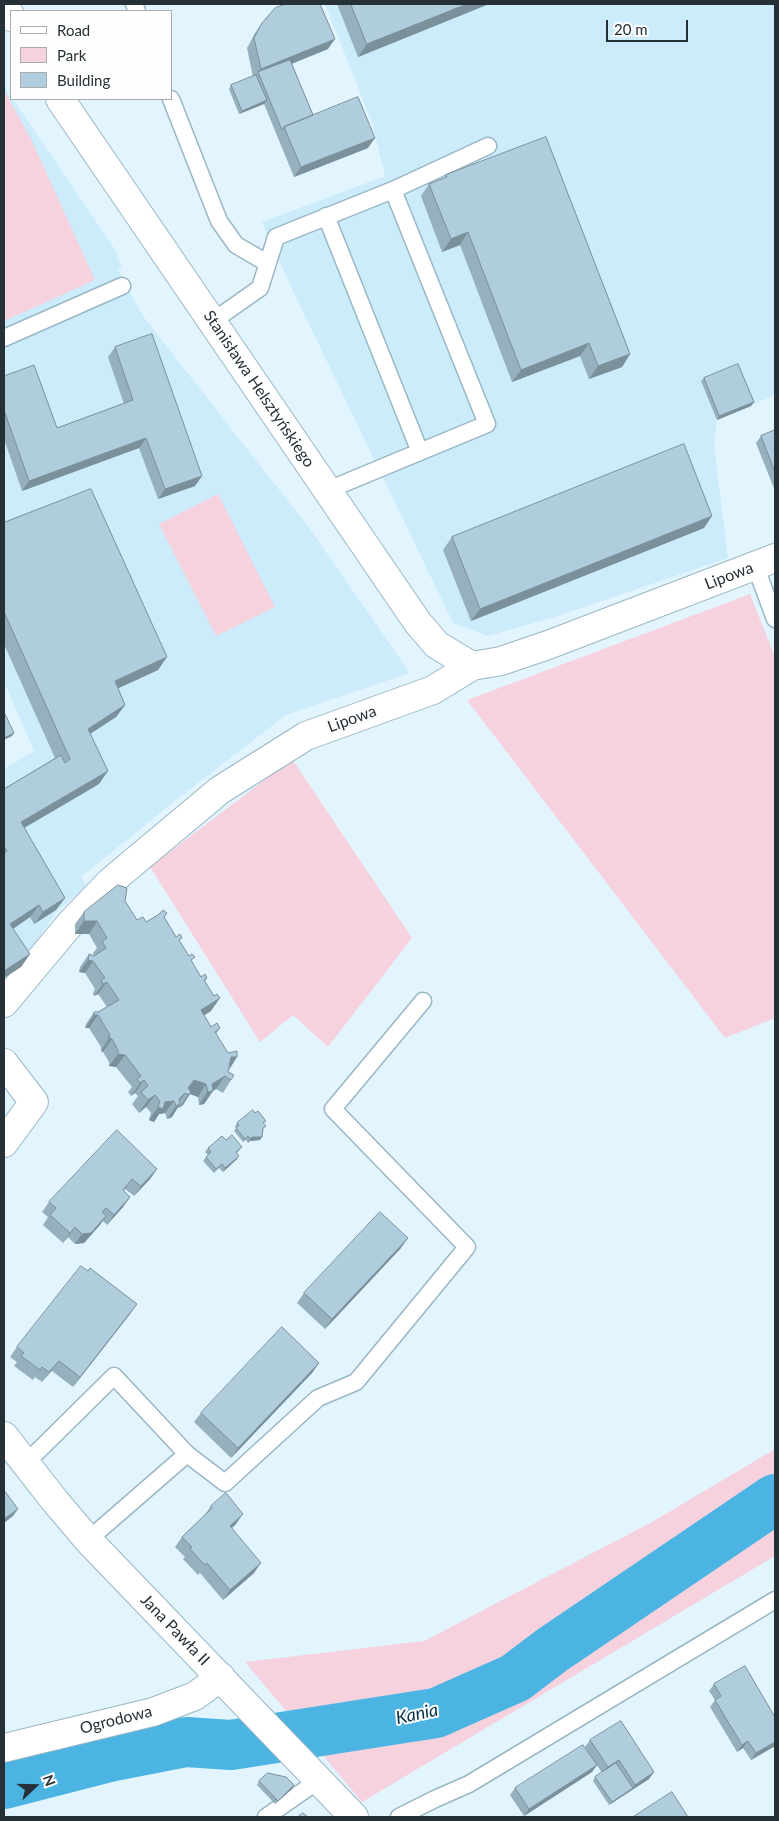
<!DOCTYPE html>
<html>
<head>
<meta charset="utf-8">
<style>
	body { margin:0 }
	#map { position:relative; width:779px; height:1821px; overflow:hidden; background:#e2f5fe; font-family:Lato,sans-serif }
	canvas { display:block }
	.frame { position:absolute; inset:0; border:5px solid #253137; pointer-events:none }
	.legend { position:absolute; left:10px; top:10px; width:162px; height:90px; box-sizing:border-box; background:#fefefe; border:1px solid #a7acae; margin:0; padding:6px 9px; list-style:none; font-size:15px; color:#253137 }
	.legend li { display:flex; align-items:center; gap:10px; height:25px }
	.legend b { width:25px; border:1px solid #a7acae }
	.north { position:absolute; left:10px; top:1761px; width:50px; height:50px; -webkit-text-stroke:4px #fefefe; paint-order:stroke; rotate:69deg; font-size:14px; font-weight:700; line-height:20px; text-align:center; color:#253137 }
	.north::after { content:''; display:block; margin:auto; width:18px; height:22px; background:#253137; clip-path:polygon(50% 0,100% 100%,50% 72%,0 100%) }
	.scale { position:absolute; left:606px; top:20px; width:82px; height:22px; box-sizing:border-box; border:2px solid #253137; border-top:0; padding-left:6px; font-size:15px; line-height:18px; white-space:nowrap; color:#253137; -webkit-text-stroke:4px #fefefe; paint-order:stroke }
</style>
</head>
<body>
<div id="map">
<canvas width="779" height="1821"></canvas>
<div class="frame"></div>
<ul class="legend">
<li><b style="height:6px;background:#fff"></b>Road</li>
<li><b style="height:14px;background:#f6d2de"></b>Park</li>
<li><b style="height:14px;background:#afcddc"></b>Building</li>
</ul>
<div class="north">N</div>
<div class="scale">20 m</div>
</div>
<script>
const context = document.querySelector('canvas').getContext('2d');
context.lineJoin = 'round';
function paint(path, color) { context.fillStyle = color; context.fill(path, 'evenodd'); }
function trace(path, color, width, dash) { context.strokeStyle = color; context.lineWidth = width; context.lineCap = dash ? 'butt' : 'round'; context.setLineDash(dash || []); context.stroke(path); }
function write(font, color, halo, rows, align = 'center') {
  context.font = font + ' Lato,sans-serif'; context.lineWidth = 4; context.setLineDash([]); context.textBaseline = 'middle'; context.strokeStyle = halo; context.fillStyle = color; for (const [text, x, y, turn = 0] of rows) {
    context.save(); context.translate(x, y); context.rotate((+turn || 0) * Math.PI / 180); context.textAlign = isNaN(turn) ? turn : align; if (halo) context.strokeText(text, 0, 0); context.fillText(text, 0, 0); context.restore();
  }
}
paint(new Path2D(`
	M325,4H775V395L717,420L714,445L728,558L555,617L488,636L453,623L292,289L262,222L385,176L372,123Z
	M4,85L11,99H13L114,248L122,268L118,270L143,316L310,529L410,673L286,715L171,804L81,877L87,887L56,912L20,967L4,977V769L34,751L4,682V505L5,504Z`), '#cdecfb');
paint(new Path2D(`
	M4,90L31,139L95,280L4,321Z
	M218,494L275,607L216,636L159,524Z
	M750,594L775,657V1018L725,1038L467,700Z
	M292,759L412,938L328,1047L293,1015L260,1042L150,867Z
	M775,1449V1556L362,1802L245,1662L424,1641L652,1522Z`), '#f6d2de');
trace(new Path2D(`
	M4,1784L109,1757L186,1742L231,1745L436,1713L515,1678L552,1650L775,1499`), '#4bb4e2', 50);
const lane = new Path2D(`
	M134,4L137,11
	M171,99L219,221L236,245L267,263
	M326,216L420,452
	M213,321L260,288L276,237L393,190L488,146
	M4,338L122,286
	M328,490L487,424L393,190
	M755,565L775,619
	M25,1464L114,1376L187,1454
	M88,1540L187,1454L225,1483L318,1398L356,1382L467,1247L333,1109L423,1001
	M266,1817L319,1780
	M399,1817L435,1799L469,1784L775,1600`);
const street = new Path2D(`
	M4,4L11,17
	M60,99L418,623L437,645L472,666
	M4,1003L70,924L110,882L220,790L306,736L433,690L472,666L501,661L548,645L775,558
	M4,1063L34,1102L4,1143
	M4,1748L153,1712L195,1696L221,1677`);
const secondary = new Path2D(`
	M4,1436L55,1501L88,1540L354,1817`);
trace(lane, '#99b6c5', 19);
trace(street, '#99b6c5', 30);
trace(secondary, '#99b6c5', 30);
trace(lane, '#fff', 16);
trace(street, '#fff', 28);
trace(secondary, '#fff', 28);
paint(new Path2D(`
	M337,4H489L358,57Z
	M262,23L328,49L292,64L313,115L368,148L294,177L264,104L239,114L229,89L231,85L253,77L247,48L255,33Z
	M446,175L630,354L622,367L589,379L580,356L512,382L460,245L442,252L421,196L429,184L444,178Z
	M115,347L195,486L158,499L139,448L22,491L4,439V376L57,428L124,404L108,357Z
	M704,378L754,402L751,406L717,420L701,381Z
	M775,430V491L756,443L761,436Z
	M4,520V522L158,670L118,688L125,705L116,717L90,734L99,784L24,828L56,910L34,924L30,917L13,929L30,954L21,967L4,978V789L55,758L4,644Z
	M704,528L471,621L443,550L452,537Z
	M125,901L137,920L146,922L164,917L201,977L207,978L205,981L211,1011L204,1015L211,1027L220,1028L216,1034L231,1080L223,1093L216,1089L213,1091L204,1104L199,1105L198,1097L190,1094L183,1105L179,1108L178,1107L172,1117L167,1119L165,1113L159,1114L154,1122L149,1120L151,1113L146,1107L139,1113L132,1104L138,1096L135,1093L131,1096L128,1092L132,1087L116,1067L109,1066V1062L103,1052L101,1051V1047L89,1028H85L86,1024L94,1012H98L107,1007L98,994L94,996L93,993L95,989L85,973L79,972L80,967L89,954L94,956L93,953L97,948L89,934H75V924L84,912Z
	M237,1123L264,1124L262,1137L260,1140L250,1141L248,1143L246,1140L243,1142L234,1131L236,1128L235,1127Z
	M226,1140L242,1147L237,1153V1159L223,1172L219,1168L214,1173L203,1161L208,1155L205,1152L208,1148Z
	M157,1169L150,1179L134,1196L125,1189L124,1191L130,1197L123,1207L107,1225L103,1221L99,1226L84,1243L75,1244L68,1237L63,1243L43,1225L48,1217L42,1212L49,1202Z
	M401,1248L325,1329L297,1303L304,1293Z
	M130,1314L73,1387L52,1371L42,1382L35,1377L33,1380L14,1366L17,1362L10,1357L17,1347Z
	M319,1363L312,1373L231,1458L194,1422L201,1413Z
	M211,1506L236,1524L232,1528L254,1573L223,1600L200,1573L198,1575L183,1559L185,1557L175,1547L182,1537L204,1516Z
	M714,1684L775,1746L751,1760L743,1748L737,1752L710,1707L715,1700L709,1691Z
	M590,1740L649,1779L609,1805L593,1781L595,1777L602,1773L585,1747Z
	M597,1765L592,1772L524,1816L510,1795L515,1788Z
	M259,1781L292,1789L275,1804L257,1785Z`), '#96b0bd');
paint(new Path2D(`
	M467,4H489L358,57L367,44Z
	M335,39L328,49L260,76L258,72L261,69Z
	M267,100L264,104L239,114L242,111Z
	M375,138L368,148L294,177L301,167Z
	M468,232L460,245L442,252L451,239Z
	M589,343L580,356L512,382L521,370Z
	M630,354L622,367L589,379L598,366Z
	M754,402L751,406L717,420L719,416Z
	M146,438L139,448L22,491L29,481Z
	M202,476L195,486L158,499L165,489Z
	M712,516L704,528L471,621L480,609Z
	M167,657L158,670L106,694L115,681Z
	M125,705L116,717L79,741L88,729Z
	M14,733L12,736L4,740V738Z
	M108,771L99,784L12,835L21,822Z
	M65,898L56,910L34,924L43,912Z
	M39,905L30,917L4,935L10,924Z
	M84,921H97L89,934H75Z
	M30,954L21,967L4,978V971Z
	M88,960L93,961L85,973L79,972Z
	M107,982L98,994L94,996L103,984Z
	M220,998L211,1011L192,1023L201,1010Z
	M94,1015H98L89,1028H85Z
	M109,1038L112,1039L103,1052L101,1051Z
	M118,1054L125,1055L116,1067L109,1066Z
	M231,1057H237L229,1070Z
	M225,1076L216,1089L212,1091H213L204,1104L199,1105L212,1084Z
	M144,1080L135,1093L131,1096L140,1083Z
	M194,1080L206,1084L198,1097L190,1094L183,1105L179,1108L188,1095L185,1093L176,1106L175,1104Z
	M155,1095L146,1107L139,1113L148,1100Z
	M174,1101L165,1113L159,1114L154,1122L149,1120L158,1107L165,1102Z
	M180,1104L172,1117L167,1119L176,1106Z
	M252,1137H262L260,1140L250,1141L248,1143Z
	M239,1156L237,1159L223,1172L225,1168Z
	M157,1169L150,1179L134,1196L141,1186Z
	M130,1197L123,1207L107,1225L114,1215Z
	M106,1216L99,1226L84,1243L75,1244L82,1234Z
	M75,1227L68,1237L63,1243L70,1233Z
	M408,1238L401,1248L325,1329L332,1319Z
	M137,1304L130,1314L73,1387L80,1377Z
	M319,1363L312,1373L231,1458L238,1448Z
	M18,1509L13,1516L4,1523V1519Z
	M243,1514L236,1524L223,1536L230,1526Z
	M261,1563L254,1573L223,1600L230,1590Z
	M748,1741L743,1748L737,1752L742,1745Z
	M775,1742V1746L751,1760L756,1753Z
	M619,1760L614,1767L603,1774L608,1767Z
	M597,1765L592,1772L524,1816L529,1809Z
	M654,1772L649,1779L609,1805L612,1802L633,1788L635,1785Z
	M294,1785L292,1789L275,1804Z`), '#7a909a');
const building = new Path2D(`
	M286,4H320L335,39L261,69L254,38L262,23L275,8Z
	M351,4H467L367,44Z
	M290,60L313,115L284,127L282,130L258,72Z
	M256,75L267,100L242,111L231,85Z
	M358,97L375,138L301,167L284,127Z
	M546,137L630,354L598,366L589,343L521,370L468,232L451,239L429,184L447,177L446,175Z
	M152,334L202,476L165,489L146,438L29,481L4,410V376L34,365L57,428L133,400L115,347Z
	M738,364L754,402L719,416L704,378Z
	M775,430V472L761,436Z
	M684,444L712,516L480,609L452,537Z
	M91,489L167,657L115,681L125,705L88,729L108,771L21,822L65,898L43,912L39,905L10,924L30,954L4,971V854L7,851L4,846V789L61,755L65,763L70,759L4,612V520V522Z
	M5,714L14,733L4,738V715Z
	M118,885L127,888L125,901L137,920L143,917L146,922L158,915L163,910L167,913L164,917L176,937L180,934L182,938L179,940L189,956L192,954L195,957L191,960L201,977L205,974L207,978L204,980L214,996L217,994L220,998L201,1010L211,1027L217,1023L220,1028L215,1032L228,1053L237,1051V1057H231L228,1072L234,1075L231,1080L225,1076L212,1084L213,1091L208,1092L206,1084L194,1080L188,1088L191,1092L188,1095L185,1093L179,1099L180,1104L176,1106L174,1101L165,1102L163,1109L158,1107L160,1101L155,1095L148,1100L141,1092L148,1086L144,1080L140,1083L137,1079L141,1076L125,1055L118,1054V1050L112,1039L109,1038L110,1035L98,1015H94V1012H98L119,1000L107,982L103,984L101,980L105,978L93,961L88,960L89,954L94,956L106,948L102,941L107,938L97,921H84V912Z
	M253,1110L255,1113L258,1111L266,1121L263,1123L266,1126L263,1128L262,1137H252L250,1139L248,1136L245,1139L236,1128L239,1125L237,1123Z
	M117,1130L157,1169L141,1186L132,1179L123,1190L130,1197L114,1215L106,1208L102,1212L106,1216L91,1233L82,1234L75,1227L70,1233L50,1215L56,1208L49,1202Z
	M232,1135L242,1147L236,1152L239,1156L225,1168L222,1164L216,1169L206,1157L211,1152L208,1148L222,1136L226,1140Z
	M380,1212L408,1238L332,1319L304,1293Z
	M81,1266L88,1271L90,1268L137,1304L80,1377L59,1361L49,1372L42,1367L40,1370L21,1356L24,1353L17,1347Z
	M282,1327L319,1363L238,1448L201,1413Z
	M4,1490L18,1509L4,1519Z
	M226,1493L243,1514L230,1526L261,1563L230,1590L207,1563L205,1565L190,1549L192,1547L182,1537L212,1508L211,1506Z
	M745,1666L775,1717V1742L756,1753L748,1741L742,1745L715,1700L721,1696L714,1684Z
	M621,1721L654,1772L635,1785L619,1760L608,1767L590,1740Z
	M583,1745L597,1765L529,1809L515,1788Z
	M616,1763L633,1788L612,1802L595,1777Z
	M268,1773L286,1777L294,1785L278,1801L259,1781Z
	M672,1792L688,1817H633Z
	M303,1813L308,1817H298Z`);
paint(building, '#afcddc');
trace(building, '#7a909a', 1);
write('16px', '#253137', '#fefefe', [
	["Stanisława Helsztyńskiego",259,389,56],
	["Lipowa",729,576,-21],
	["Lipowa",352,719,-20],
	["Jana Pawła II",175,1630,46],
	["Ogrodowa",116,1720,-14]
]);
write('italic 18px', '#013245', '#fefefe', [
	["Kania",417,1714,-12]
]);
</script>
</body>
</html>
